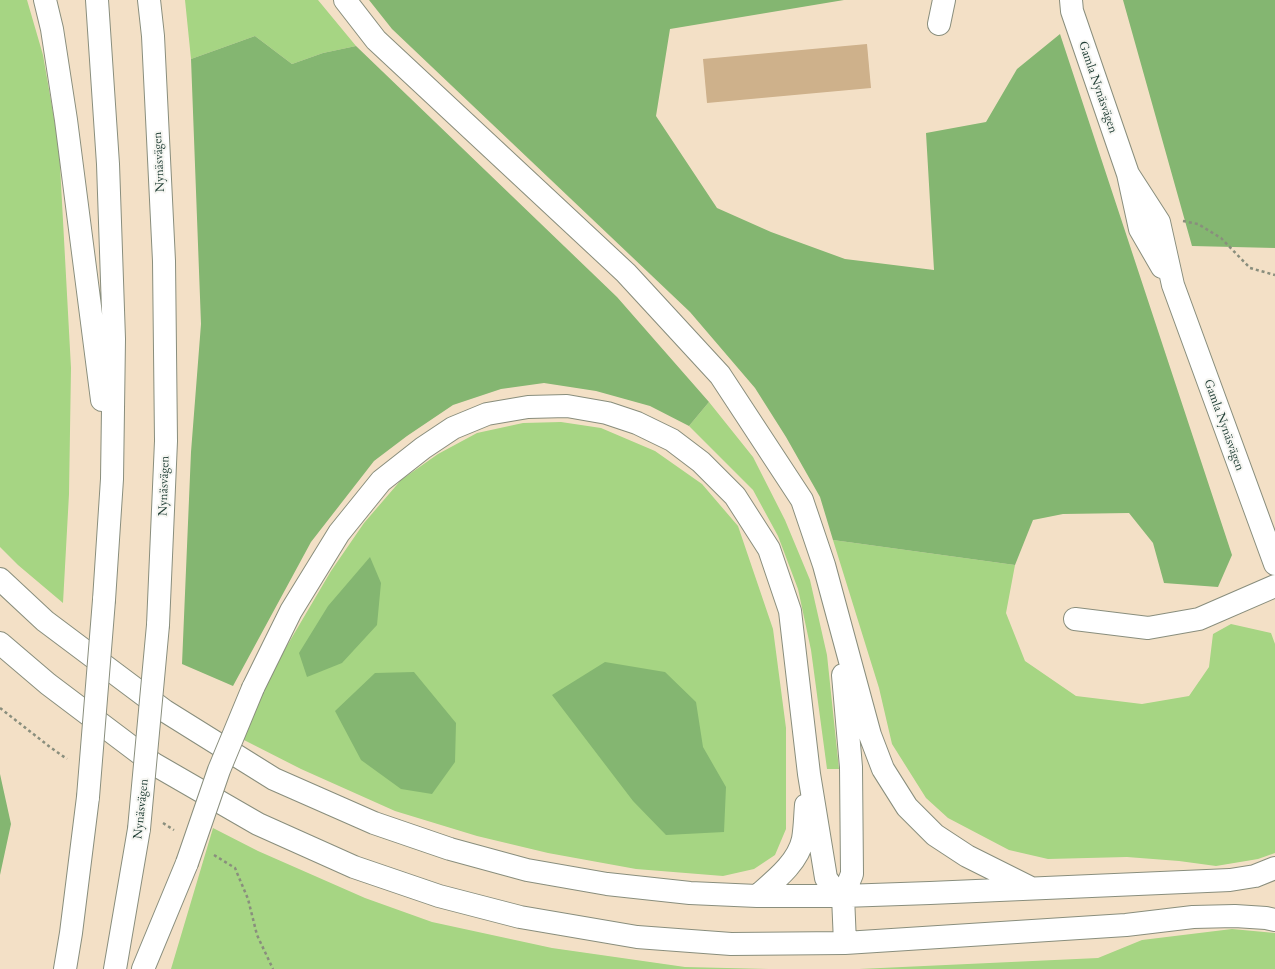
<!DOCTYPE html>
<html>
<head>
<meta charset="utf-8">
<style>
	body { margin:0 }
	canvas { display:block; background:#f3e0c6 }
</style>
</head>
<body>
<canvas width="1275" height="969"></canvas>
<script>
const context = document.querySelector('canvas').getContext('2d');
context.lineJoin = 'round';
function paint(path, color) { context.fillStyle = color; context.fill(path, 'evenodd'); }
function trace(path, color, width, dash) { context.strokeStyle = color; context.lineWidth = width; context.lineCap = dash ? 'butt' : 'round'; context.setLineDash(dash || []); context.stroke(path); }
function write(font, color, halo, rows, align = 'center') {
  context.font = font + ' "EB Garamond",serif'; context.lineWidth = 4; context.setLineDash([]); context.textBaseline = 'middle'; context.strokeStyle = halo; context.fillStyle = color; for (const [text, x, y, turn = 0] of rows) {
    context.save(); context.translate(x, y); context.rotate((+turn || 0) * Math.PI / 180); context.textAlign = isNaN(turn) ? turn : align; if (halo) context.strokeText(text, 0, 0); context.fillText(text, 0, 0); context.restore();
  }
}
paint(new Path2D(`
	M0,0H27L43,55L59,147L71,368L69,494L63,603L18,565L0,547Z
	M185,0H318L356,46L323,53L292,64L255,36L191,59Z
	M709,402L753,457L785,520L810,580L827,655L839,769H827L811,650L798,589L778,536L753,490L689,426Z
	M561,422L601,428L655,451L702,484L738,526L773,629L786,728V829L775,855L754,869L723,876L636,869L548,853L477,836L395,811L301,769L242,739L268,678L331,571L364,523L401,480L438,454L477,433L523,423Z
	M833,540L1015,565L1006,613L1025,661L1076,696L1142,704L1189,696L1209,667L1213,634L1231,624L1271,633L1275,644V853L1258,859L1216,866L1179,861L1127,857L1048,859L1009,850L948,818L926,798L892,744L879,688Z
	M213,828L258,851L365,898L432,922L552,948L685,967L769,969H171Z
	M1232,929L1275,933V969H859L1098,958L1142,940Z`), '#a6d583');
paint(new Path2D(`
	M369,0H844L670,29L656,116L717,208L771,232L845,259L934,270L926,133L986,122L1017,69L1060,34L1232,555L1218,587L1164,583L1153,543L1129,513L1063,514L1033,520L1015,565L833,540L820,497L786,437L755,388L690,312L392,29Z
	M1123,0H1275V248L1192,246Z
	M255,36L292,64L323,53L356,46L617,297L709,402L689,426L650,406L596,391L544,383L501,389L453,405L407,436L374,461L311,542L233,686L182,664L191,452L201,324L191,59Z
	M370,557L381,583L377,625L342,663L307,677L299,653L328,606Z
	M605,662L665,672L696,702L703,747L726,787L724,832L666,835L633,801L552,695Z
	M414,672L456,723L455,762L432,794L401,789L361,760L335,711L375,673Z
	M0,774L11,824L0,875Z`), '#84b671');
paint(new Path2D(`
	M867,44L871,88L707,103L703,59Z`), '#ceb18b');
const minor = new Path2D(`
	M1071,0L1072,11L1128,174L1140,229L1162,267
	M939,24L944,0
	M1128,174L1159,222L1173,285L1275,564
	M1075,619L1148,628L1199,619L1275,586`);
const highway = new Path2D(`
	M45,0L52,29L66,120L102,400
	M97,0L108,164L114,339L112,479L104,600
	M149,0L153,36L164,261L166,441L158,625
	M345,0L376,40L626,273L720,375L802,500L824,565L870,735L883,769L907,807L935,835L967,856L1029,887
	M0,579L45,621L165,711L274,779L374,823L450,849L527,870L607,884L690,893L757,896H843L930,893L1230,880L1255,876L1275,868
	M0,643L48,684L154,764L258,824L354,867L439,896L520,917L637,937L731,944L845,943L1126,925L1193,917L1235,916L1266,918L1275,920
	M843,675L851,767L852,874L843,896L845,943
	M253,688L291,611L339,533L381,481L423,448L453,428L487,414L528,407L567,406L607,413L637,423L672,440L701,462L735,496L769,549L790,611L809,774L826,878L832,887L843,896
	M757,896C774,881 798,863 803,839C805,828 805,816 806,805
	M65,969L71,933L88,797
	M115,969L139,829
	M143,969L187,863`);
trace(minor, '#898e7d', 24);
trace(highway, '#898e7d', 24);
trace(new Path2D(`
	M1183,221L1198,224L1221,238L1250,268L1275,275
	M0,708L50,747L67,759
	M163,823L174,830
	M214,855L235,868L248,899L257,935L273,969`), '#898e7d', 2.5, [3, 3]);
trace(minor, '#fff', 22);
trace(highway, '#fff', 22);
const highwayBridge = new Path2D(`
	M88,797L104,600
	M139,829L158,625
	M187,863L219,770L253,688`);
trace(highwayBridge, '#898e7d', 24, []);
trace(highwayBridge, '#fff', 22);
write('13px', '#1f3d34', '#f6f6f2', [
	["Gamla Nynäsvägen",1098,87,71],
	["Nynäsvägen",159,162,-93],
	["Gamla Nynäsvägen",1224,425,70],
	["Nynäsvägen",164,486,-88],
	["Nynäsvägen",141,809,-84]
]);
</script>
</body>
</html>
